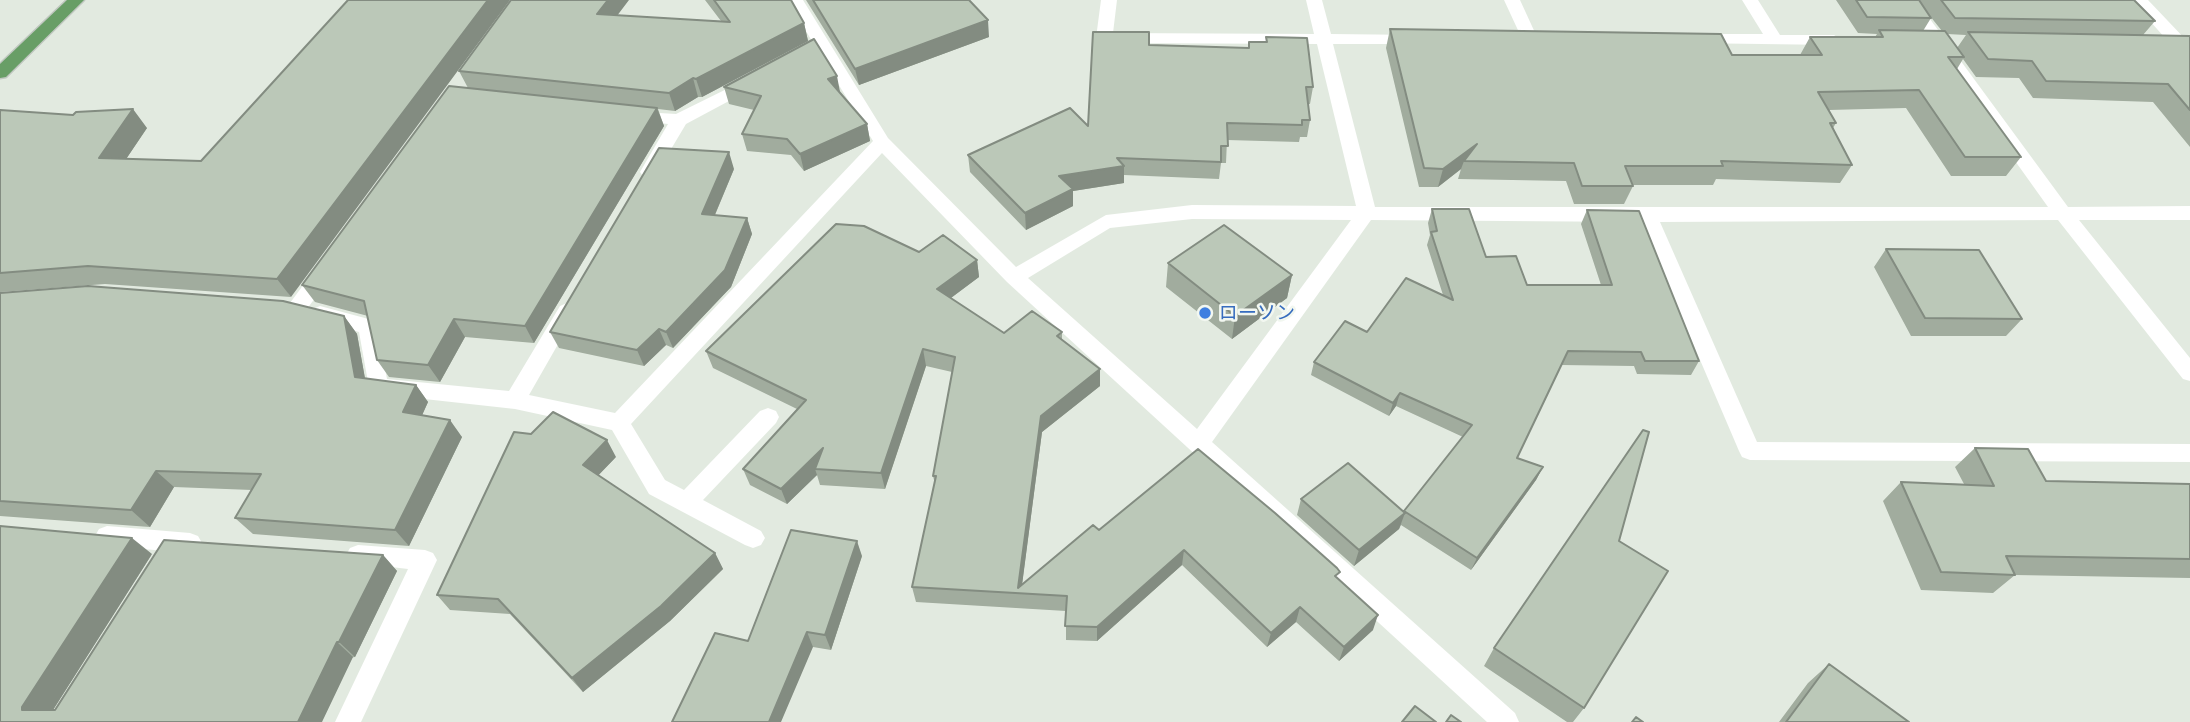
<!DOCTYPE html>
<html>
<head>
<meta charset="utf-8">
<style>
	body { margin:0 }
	canvas { display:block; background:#e2eae0 }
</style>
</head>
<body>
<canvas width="2190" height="722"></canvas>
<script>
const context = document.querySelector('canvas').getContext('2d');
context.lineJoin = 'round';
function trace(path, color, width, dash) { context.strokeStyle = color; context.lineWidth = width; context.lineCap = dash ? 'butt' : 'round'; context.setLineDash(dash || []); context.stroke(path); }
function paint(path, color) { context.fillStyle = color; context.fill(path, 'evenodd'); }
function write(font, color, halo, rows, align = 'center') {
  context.font = font + ' "Public Sans","Noto Sans JP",sans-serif'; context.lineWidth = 5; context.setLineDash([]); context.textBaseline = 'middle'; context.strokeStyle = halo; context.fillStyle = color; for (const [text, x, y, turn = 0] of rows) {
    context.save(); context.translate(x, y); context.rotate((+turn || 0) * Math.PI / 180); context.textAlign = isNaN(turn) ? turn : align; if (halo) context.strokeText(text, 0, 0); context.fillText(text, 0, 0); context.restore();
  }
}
const major = new Path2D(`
	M67,0H84L6,77L0,78V64Z`);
trace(major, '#c1c8c1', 3);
paint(new Path2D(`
	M787,0H803L888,138L1016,267L1106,215L1192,205L1356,206L1317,44L1104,43L1096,38L1101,0H1117L1113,33L1314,34L1306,0H1322L1331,34L1420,35L1422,39L1414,44H1333L1375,207H2048L1900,0H1916L2068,207L2190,206V220H2079L2190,358V381L2183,379L2058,220L1660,222L1757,442L2190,444V462L1750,460L1742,457L1739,451L1641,222L1371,220L1212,442L1515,713L1519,722H1487L1007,282L882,153L631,424L665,480L684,490L760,411L768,408L776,411L779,417L776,423L703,500L761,531L765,538L761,545L753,548L745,545L649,494L612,430L515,409L370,393L359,332L313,319L310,314L313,309L320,306L376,321L387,379L509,391L560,306L567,303L574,306L577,311L529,395L615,413L873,141ZM1192,219L1351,220L1197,429L1028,278L1110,228Z
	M1504,0H1520L1537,37L1535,41H1523Z
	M1742,0H1758L1780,35H1834L1842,40L1834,45L1689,43L1687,39L1695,34H1763Z
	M2131,0H2148L2187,41L2189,45L2187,49H2175Z
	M751,77L760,82L757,86L686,124L655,176H643L640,172L668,124L626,119L623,115L626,111L676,114Z
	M325,263L332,265L335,270L332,275L304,313L297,316L290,313L287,308L290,303L318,265Z
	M107,526L190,533L198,536L202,543L198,550L190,553L107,546L99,543L95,536L99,529Z
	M358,545L425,550L433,553L437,560L361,722H335L408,569L350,562L346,555L350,548Z`), '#fff');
paint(major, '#689e66');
paint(new Path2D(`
	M705,0H791L804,23L808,41L702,97H698L675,111L658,109L664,126L534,343L465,337L440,382L389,377L377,360L368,316L315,302L302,285L468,88L459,71L617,16L721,21Z
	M806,0H969L989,37L859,85Z
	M1836,0H2134L2155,21L2143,35L2190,36V147L2153,102L2033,98L2019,78L1976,77L1963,59L1957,69L2021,157L2006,176H1951L1906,108L1829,110L1836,123L1833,128L1852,165L1840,183L1716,179L1713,185H1632L1633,186L1624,204H1574L1566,181L1458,179L1461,169L1438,187H1419L1386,48L1390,29L1732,55H1800L1810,37H1875L1877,34L1858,33ZM1926,11L1942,31H1923L1931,18ZM1947,34L1966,35L1957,48Z
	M1266,37L1313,87L1310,104H1308L1310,120L1307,137H1300L1299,142L1227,140L1226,163H1221L1219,179L1124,175V183L1073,191V206L1026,230L970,172L968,155L1088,126L1149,45L1248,48L1249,42H1266Z
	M724,87L840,92H839L867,124L870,141L804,171L791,155L747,151L742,134L754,110L729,104Z
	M0,110L147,128L126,159L201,161L291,297L105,284L0,292Z
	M734,169L715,215L747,218L752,234L731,287L673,348L666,345L644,366L559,348L550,332Z
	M1432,209L1486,257L1527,285H1601L1581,224L1587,210L1699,361L1691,375L1637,374L1634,366L1561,365L1517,458L1543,467L1536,480L1471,570L1401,525L1399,529L1354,566L1297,515L1301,499L1404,512L1463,437L1396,406L1389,416L1311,375L1314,362L1367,332L1443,295L1427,245L1430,235L1428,223Z
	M1886,249L2022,319L2006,336H1911L1874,267Z
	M919,252L977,260L979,277L951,298L1004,333L1062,332V340L1100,369V386L1042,432L1022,584L1099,530L1338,579L1373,630L1339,661L1296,622L1267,647L1182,565L1097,641L1066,640V611L916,602L912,587L935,484L933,476L952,372L926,366L885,489L820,485L817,475L787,504L750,485L743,469L797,409L713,368L706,351Z
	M1168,263L1292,275L1287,298L1232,339L1166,287Z
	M0,293L344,316L357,334L365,379L416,385L428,402L422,415L462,437L409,546L253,534L235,518L252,490L174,487L150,527L0,516Z
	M1975,448L2046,481L2190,484V578L2015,575L1993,593L1921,590L1883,501L1901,482L1964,484L1955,467Z
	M616,457L598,475L715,553L723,569L670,621L583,692L510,614L450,610L437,595Z
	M152,554L53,710H55L383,555L397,571L355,657L0,722Z
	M862,556L831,650L813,647L748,641Z
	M1494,648L1584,708L1573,722H1567L1484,666Z
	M1829,664L1909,722H1779L1808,683Z`), '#a1ac9e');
paint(new Path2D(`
	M488,0H510L291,297L277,279Z
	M608,0H629L604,33L597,14Z
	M988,20L989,37L859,85L855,69Z
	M804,23L808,41L702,97L696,79Z
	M837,76L840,92L831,95L828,79Z
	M693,78L698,97L675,111L669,93Z
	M657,108L664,126L534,343L525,326Z
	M133,109L147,128L114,177L99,158Z
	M867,124L870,141L804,171L800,154Z
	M1477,144L1464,161L1461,169L1438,187L1443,169Z
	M729,152L734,169L708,231L702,214Z
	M1124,166V183L1073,191V206L1026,230L1025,213L1059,176Z
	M747,218L752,234L731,287L673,348L666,332Z
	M977,260L979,277L940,306L937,289Z
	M1292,275L1287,298L1232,339L1235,316Z
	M344,316L357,334L368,395L355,377Z
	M454,319L465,337L440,382L428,365Z
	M659,329L666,345L644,366L637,350Z
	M923,349L926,366L885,489L881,473Z
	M1100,369V386L1042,432L1021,593L1018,588L1041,416Z
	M416,385L428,402L416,429L403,412Z
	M1400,393L1396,406L1389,416L1393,403Z
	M450,420L462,437L409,546L395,530Z
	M607,440L616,457L593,481L583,465Z
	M823,448L815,469L817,475L787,504L781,489Z
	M1543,467L1536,480L1471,570L1477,558Z
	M156,471L174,487L150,527L131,510Z
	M1405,513L1399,529L1354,566L1359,550Z
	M132,538L152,554L46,721L22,710V707Z
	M857,541L862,556L831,650L825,635Z
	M1184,550L1182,565L1097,641V627Z
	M715,553L723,569L670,621L583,692L572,678Z
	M383,555L397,571L355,657L339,642Z
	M1300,607L1296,622L1267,647L1271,633Z
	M1378,615L1373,630L1339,661L1344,647Z
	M807,632L813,647L781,722H769Z
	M337,642L353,657L322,722H298Z`), '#838c81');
const building = new Path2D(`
	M348,0H488L277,279L88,266L0,273V110L73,115L76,112L133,109L99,158L201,161Z
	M511,0H608L597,14L730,22L714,0H791L804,23L696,79L693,78L669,93L459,71Z
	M813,0H969L988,20L855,69Z
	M1856,0H1919L1931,18L1867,17Z
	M1941,0H2134L2155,21L1955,18Z
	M1390,29L1721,34L1732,55H1822L1810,37H1883L1879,30L1945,31L1964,57H1948L2021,157H1965L1919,90L1818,92L1836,123H1830L1852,165L1721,161L1723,166H1625L1633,186H1582L1574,163L1464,161L1477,144L1443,169L1424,168Z
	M1093,32H1149V45L1249,48V42H1267L1266,37L1307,38L1313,87H1306L1310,120H1302V125L1227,123L1228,146H1221V162L1117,158L1124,166L1059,176L1073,189L1025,213L968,155L1070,108L1088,126Z
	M1968,32L2190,36V110L2168,84L2046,81L2032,61L1988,59Z
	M814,39L837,76L828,79L867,124L800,154L787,139L742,134L761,96L724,87Z
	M449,86L657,108L525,326L454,319L428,365L377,360L364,301L302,285Z
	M659,148L729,152L702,214L747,218L725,270L666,332L659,329L637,350L550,332Z
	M1432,209H1469L1486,257L1516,256L1527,285H1612L1587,210L1639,211L1699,361H1645L1641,352L1568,351L1517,458L1543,467L1477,558L1404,511L1472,425L1400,393L1393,403L1314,362L1345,321L1367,332L1406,278L1453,300L1431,232L1437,231Z
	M836,224L864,226L919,252L943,235L977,260L937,289L1004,333L1032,311L1062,332L1057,336L1100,369L1041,416L1018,588L1093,525L1099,530L1198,449L1275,513L1337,568L1340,572L1335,576L1378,615L1344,647L1300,607L1271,633L1184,550L1097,627L1065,626L1067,596L912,587L936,476H933L955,357L923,349L881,473L815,469L823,448L781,489L743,469L806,400L706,351Z
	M1224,225L1292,275L1235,316L1168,263Z
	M1886,249L1979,250L2022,319L1925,318Z
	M88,286L283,301L344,316L355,377L416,385L403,412L450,420L395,530L235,518L261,474L156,471L131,510L0,501V293Z
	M553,412L607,440L583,465L715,553L661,606L572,678L498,599L437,595L514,432L531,434Z
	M1643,430L1649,432L1619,541L1668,571L1584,708L1494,648Z
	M1975,448L2028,449L2046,481L2190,484V559L2006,556L2015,575L1941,572L1901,482L1994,486Z
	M1348,463L1405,513L1359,550L1301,499Z
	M0,526L132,538L22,707V710H55L164,540L383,555L339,642H337L298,722H0Z
	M791,530L857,541L825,635L807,632L769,722H672L715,633L748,641Z
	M1829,664L1909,722H1786Z
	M1415,706L1436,722H1402Z
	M1451,715L1461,722H1446Z
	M1636,717L1643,722H1632Z`);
paint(building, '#bbc8b8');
trace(building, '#838c81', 2);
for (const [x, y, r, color] of [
	[1205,313,7,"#3f7fe0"]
]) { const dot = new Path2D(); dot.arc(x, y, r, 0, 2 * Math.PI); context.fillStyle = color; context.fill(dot); trace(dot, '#f2f7f0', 2.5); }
write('19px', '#366cbe', '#f2f7f0', [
	["ローソン",1219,313]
], 'left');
</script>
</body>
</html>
